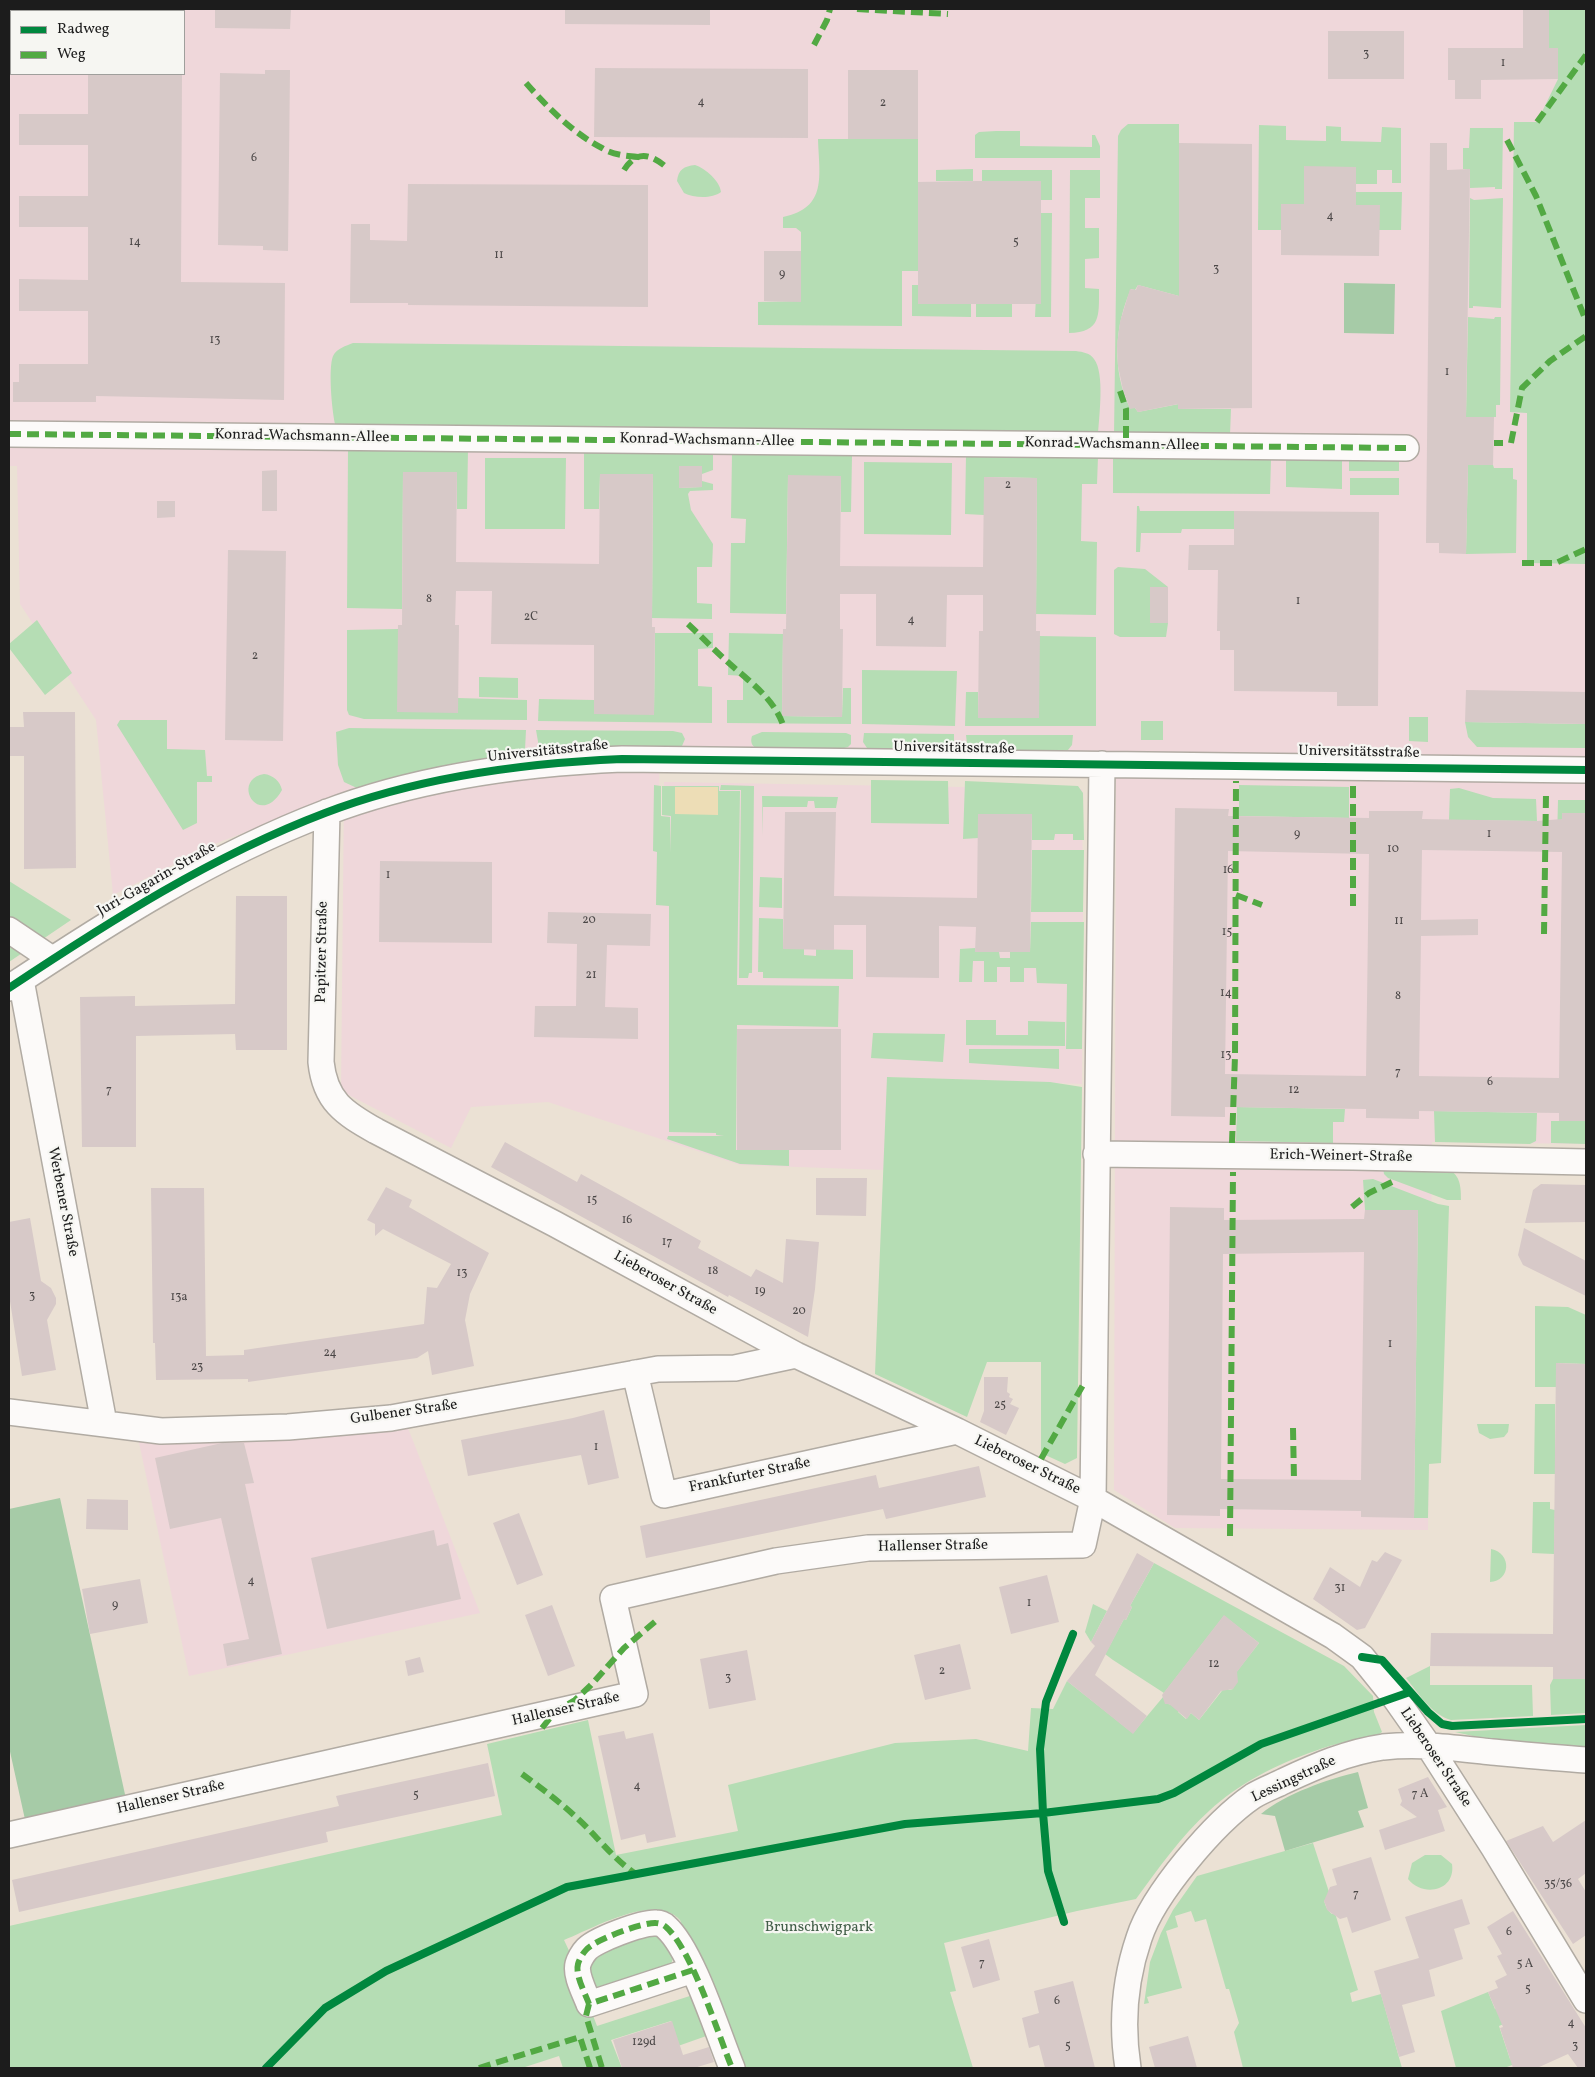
<!DOCTYPE html>
<html>
<head>
<meta charset="utf-8">
<style>
	body { margin:0 }
	#map { position:relative; width:1595px; height:2077px; overflow:hidden; background:#ebe1d4; font-family:Vollkorn,serif }
	canvas { display:block }
	.frame { position:absolute; inset:0; border:10px solid #1c1c1c; pointer-events:none }
	.legend { position:absolute; left:10px; top:10px; width:175px; height:65px; box-sizing:border-box; background:#f6f6f2; border:1px solid #9f9f9c; margin:0; padding:6px 9px; list-style:none; font-size:15px; color:#1c1c1c }
	.legend li { display:flex; align-items:center; gap:10px; height:25px }
	.legend b { width:25px; border:1px solid #9f9f9c }
</style>
</head>
<body>
<div id="map">
<canvas width="1595" height="2077"></canvas>
<div class="frame"></div>
<ul class="legend">
<li><b style="height:6px;background:#00873e"></b>Radweg</li>
<li><b style="height:6px;background:#52a943"></b>Weg</li>
</ul>
</div>
<script>
const context = document.querySelector('canvas').getContext('2d');
context.lineJoin = 'round';
function paint(path, color) { context.fillStyle = color; context.fill(path, 'evenodd'); }
function trace(path, color, width, dash) { context.strokeStyle = color; context.lineWidth = width; context.lineCap = dash ? 'butt' : 'round'; context.setLineDash(dash || []); context.stroke(path); }
function write(font, color, halo, rows, align = 'center') {
  context.font = font + ' Vollkorn,serif'; context.lineWidth = 4.5; context.setLineDash([]); context.textBaseline = 'middle'; context.strokeStyle = halo; context.fillStyle = color; for (const [text, x, y, turn = 0] of rows) {
    context.save(); context.translate(x, y); context.rotate((+turn || 0) * Math.PI / 180); context.textAlign = isNaN(turn) ? turn : align; if (halo) context.strokeText(text, 0, 0); context.fillText(text, 0, 0); context.restore();
  }
}
paint(new Path2D(`
	M9,9H1586V1144L1432,1142L1428,1530L1175,1528L1114,1490L1116,751H659L660,859H664V782L1082,789L1083,921L1082,1084L887,1077L884,1170L740,1165L548,1102L471,1107L451,1148L341,1091L344,794L212,845L113,895L96,720L20,604L17,466H9ZM11,11H184V74H11Z
	M408,1428L480,1613L189,1676L138,1438L290,1435Z`), '#efd7da');
paint(new Path2D(`
	M9,9H80V11H11V34H9Z
	M1549,9H1586V564L1527,563V413L1510,412L1514,122H1537L1558,79V48H1549Z
	M1128,124H1179V296L1138,285L1135,290L1131,289C1114,327 1112,371 1130,408H1135L1138,412L1179,404V409H1231L1230,435H1114L1118,136L1121,130Z
	M1259,125L1286,126V140L1326,141V126L1341,127V141L1381,142L1382,127L1401,128V183H1392V170H1377V184H1356V167H1304V204H1281V230H1258Z
	M1470,128H1503L1502,189H1495V187L1470,188V170L1463,169V148H1469Z
	M996,131H1020V146L1092,147V135H1095L1100,146V158H975V135L979,132Z
	M818,139H918V271H902V326L758,325V302L801,301V232L796,228H783V217C828,208 819,175 818,139Z
	M695,165C705,168 720,181 721,192C712,199 694,198 684,193L677,181C678,170 684,166 695,165Z
	M973,169V181H936V170Z
	M982,170H1052V200H1041L982,181Z
	M1070,170H1100V198H1085V228H1099V258L1085,259V288L1099,289C1099,316 1101,332 1069,333Z
	M1356,192H1402L1401,230H1379V205H1356Z
	M1470,198L1474,200L1503,198L1501,308L1473,306V308H1469Z
	M1040,213H1052L1051,317H1035Z
	M912,285H918L919,304H971V317L912,316Z
	M976,304H1012V317H976Z
	M1468,317L1494,319L1495,317H1501L1500,405H1496V417H1466Z
	M353,343L1076,351C1083,352 1090,353 1094,359C1105,373 1099,417 1098,435L335,424C332,410 328,369 333,356C337,348 346,346 353,343Z
	M348,449H468L467,509H457V472H403L402,609L347,608Z
	M584,453L713,454V470L702,474V466L679,467V488L702,487V481L713,484V490L690,491L688,494L691,510L713,544L712,567H697V603L712,604V619L652,618L653,474H600L599,509H584Z
	M732,454L852,456L851,512H841V476H788L786,614L730,613L731,543H745L746,519L731,518Z
	M966,455L1098,457L1097,484H1082L1081,541L1097,542L1096,615L1036,614L1037,478L984,477V515L965,514Z
	M1113,457L1271,459L1270,494L1113,493Z
	M485,458H566L565,529H485Z
	M1286,459H1342V489L1286,487Z
	M1349,459H1399V471H1349Z
	M864,462L952,463L951,535L864,534Z
	M1468,465H1493L1494,468H1513V479L1517,480L1516,553L1466,554Z
	M1350,478H1399V495H1350Z
	M1137,506H1139L1140,511H1234V529H1182L1181,533H1141L1140,552H1136Z
	M1118,567L1145,569L1168,587V623L1166,637H1120L1114,634V570Z
	M37,620L72,673L45,695L9,648V644Z
	M398,629L458,713V698L527,700V720L364,719L349,715L347,710V630Z
	M655,633H713V648L698,649V686L712,687V723L538,721L539,699L594,700V714H654Z
	M729,633L783,634L782,716L842,717L843,688H851V724L727,723V700H743V676L728,675Z
	M1039,636L1096,637V726H965L966,692H978V718H1039Z
	M862,670L957,671L955,726L862,724Z
	M479,677L518,678V698L479,697Z
	M1409,717H1428V742L1409,741Z
	M120,720H167V749L205,750L207,776H212V782H197V823L183,830L117,725Z
	M1141,721H1163V740H1141Z
	M1465,722L1586,724V748L1477,747L1468,737Z
	M349,728L526,730L525,750L521,755L359,789L344,782L338,765L336,732Z
	M536,730L673,731L682,733L685,739L682,746L675,747L540,753Z
	M762,732L846,733L851,735V744L848,747L840,749H757C752,746 750,742 752,736Z
	M864,733L954,734V745L950,750L871,749L867,748L863,742Z
	M966,735H1073L1072,745L1068,750H973L967,744Z
	M264,774C273,775 280,781 282,790C259,830 230,780 264,774Z
	M871,780L948,781L949,824L871,823Z
	M965,781L1078,786L1083,793L1084,840H1073V834H1055L1054,840H1032V814H978V838L963,839Z
	M654,785L661,786V816L670,817V853L671,816L662,815V786H719V791H740L737,985L839,986L838,1027L737,1025L736,1150H789V1166L740,1164L667,1139L668,1136H724L716,1135V1133L669,1132V906L656,905L657,852L653,851Z
	M721,785L754,786L752,973H749L748,978H739L741,790H720Z
	M1239,785L1349,787V818L1239,816Z
	M1459,788L1493,798L1536,799L1537,821L1449,820L1450,789Z
	M762,796L838,797L836,808H815L814,801H808L807,807H763V836Z
	M1558,800H1586V813H1562V841H1557Z
	M1032,850H1084L1083,912H1031Z
	M760,877L782,878V908L759,907Z
	M9,881L71,920L9,962Z
	M759,918L783,919V949H804V955L816,956V949L853,950V979L763,978V972H758Z
	M1031,922H1084L1082,1049H1066L1067,984L1037,983L1036,968H1024V982H1010V967H997V982H984V961H973L972,982H959L960,949L975,948L976,952H999L1000,958H1010V952H1030Z
	M966,1020H996V1035H1028V1021L1065,1022V1046L966,1045Z
	M873,1033L945,1034L943,1062L871,1058Z
	M969,1049H1059V1069L969,1063Z
	M887,1077L1050,1082L1082,1087L1077,1458L1065,1464L1041,1453V1362H987L967,1417L875,1374Z
	M1237,1107L1345,1109L1344,1122H1333V1143L1236,1141Z
	M1434,1111L1537,1113L1536,1141L1530,1144L1435,1142Z
	M1551,1121H1586V1144L1551,1143Z
	M1383,1168L1451,1171C1461,1177 1461,1190 1461,1200H1447L1388,1178L1384,1174Z
	M1373,1179L1438,1204L1449,1206L1441,1463L1429,1464L1428,1518H1414L1418,1211L1365,1210L1363,1180Z
	M1535,1306L1568,1307L1586,1315V1364L1556,1363V1387H1535Z
	M1535,1404H1555V1474H1534Z
	M1477,1424H1509L1508,1432L1504,1437L1490,1439L1479,1433Z
	M1533,1502H1550V1509L1555,1510L1554,1554L1532,1553Z
	M1491,1549C1512,1553 1511,1581 1490,1582Z
	M1154,1563L1344,1666L1373,1696L1374,1712L1382,1732L1378,1735C1357,1740 1335,1743 1315,1751C1277,1764 1238,1784 1209,1811C1182,1835 1157,1870 1136,1899L1077,1911L944,1943L956,1991L950,1992L973,2068H741L680,1920C655,1892 592,1929 564,1940L572,1957L570,1970L583,2016L592,2013L597,2026L696,1994L712,2034L678,2046L671,2021L611,2040L622,2068H563L559,2056L522,2068H9V1926L502,1815L487,1744L588,1720L616,1855L738,1831L728,1785L895,1743L976,1739L1028,1751L1031,1708L1053,1709L1067,1681L1133,1733L1163,1697L1168,1704L1182,1707L1178,1712L1186,1719L1191,1713L1199,1720L1225,1687L1229,1690L1233,1689L1234,1675L1259,1643L1224,1616L1164,1693L1113,1660L1105,1654L1124,1619L1126,1620L1132,1607L1130,1606Z
	M1093,1604L1107,1611L1091,1642L1085,1632Z
	M1430,1666V1685H1532L1533,1716L1451,1720C1431,1714 1419,1694 1406,1678Z
	M1553,1679H1586V1713L1551,1715L1550,1685Z
	M1586,1725V1749L1495,1741L1455,1732Z
	M1313,1843L1330,1895L1324,1901C1326,1907 1327,1910 1332,1914L1335,1913L1358,1990L1350,1993L1352,2002L1381,1994L1402,2068H1243L1234,2032L1239,2023L1229,1989H1226L1206,1919L1195,1922L1191,1911L1175,1916L1178,1927L1166,1931L1182,1988L1147,1997L1149,2003L1144,2004L1150,1962L1161,1933L1173,1910L1197,1876Z
	M1425,1855H1441L1452,1864C1456,1891 1423,1898 1408,1879L1412,1863Z
	M657,1931L674,1953L672,1962L667,1967L598,1988L590,1983L589,1957Z
	M1488,1992L1495,2009L1512,2002L1519,2017L1499,2026L1510,2059L1518,2063L1504,2068H1456L1441,2011Z`), '#b5ddb4');
paint(new Path2D(`
	M1344,283L1395,284L1394,334L1344,333Z
	M60,1498L126,1799L26,1824L9,1747V1509Z
	M1358,1772L1368,1808L1358,1811L1364,1827L1285,1851L1275,1816L1261,1814C1285,1794 1328,1779 1358,1772Z`), '#a6cba7');
paint(new Path2D(`
	M675,787H718V815L675,814Z`), '#edddb6');
paint(new Path2D(`
	M215,9H291L290,29L215,28Z
	M565,9H710V25L565,24Z
	M1523,9H1549V48H1558V79L1481,80V99H1455V80H1448V48H1523Z
	M1328,31H1404V79H1328Z
	M595,68L808,69V138L594,137Z
	M265,70H290L288,251L263,250V246L218,245L220,73L265,74Z
	M848,70H918V139H848Z
	M88,74H182L181,282L285,283L284,400L96,396V402H13V382H19V364H88V311H19V279L88,280V227H19V196H88V145H19V114H88Z
	M1179,143L1252,144V408L1178,409V404L1138,412L1135,408L1130,409L1123,390L1118,366L1117,345L1120,322L1130,289L1136,290L1138,285L1179,296Z
	M1430,143H1447V170L1470,169L1466,417H1494L1493,465H1468L1466,554L1439,553V543H1426Z
	M1304,166L1356,167V205H1380L1379,256L1281,255V204H1304Z
	M977,181H1041V304H918V182Z
	M408,184L648,185V307L408,305V303H350L351,224H370V240L407,241Z
	M764,251H801V302L764,301Z
	M679,466H702V487L679,488Z
	M277,470V511H262V471Z
	M403,472H457L456,562L526,563L599,564L600,474H653L652,627H655L654,715L594,714V645L491,644L492,591H456L455,625H459L458,713L397,712L398,625H402Z
	M788,475L841,476L840,566L983,567L984,477L1037,478L1036,631H1040L1039,718H978L979,631H983V595H947L946,647L876,646V594H840V629H843L842,717L782,716L783,629H786Z
	M157,501H175V517L157,518Z
	M1234,511L1379,512L1378,706H1337V692L1234,691V650H1220V631H1217L1218,570H1188L1189,545H1234Z
	M228,550L286,551L283,741L225,740Z
	M1150,587H1168V623H1150Z
	M1466,690L1586,692V724L1465,722Z
	M23,712H75L76,868L24,869V756H9V727H24Z
	M1175,808L1229,809L1228,816L1369,818V811H1423L1422,819L1537,821L1562,819V813H1586V1121H1559V1113L1419,1111V1119L1366,1118V1109L1225,1107V1117L1171,1116ZM1422,850L1562,852L1559,1078L1419,1076L1421,936L1478,935V919L1421,920ZM1228,851L1369,854L1366,1076L1225,1074Z
	M785,812H836L834,896L977,898L978,814H1032L1030,952H975L976,927L939,926V978L866,977V925H834V950L783,949Z
	M380,861L492,862V943L379,942Z
	M236,896H287V1050H236L235,1034L136,1036V1147H82L80,997L135,996V1006L235,1004Z
	M548,912L651,914L650,946L607,945L605,1007L638,1008V1039L534,1037L535,1006H576L577,944L547,943Z
	M737,1029H841V1150H737Z
	M505,1142L577,1182L581,1174L621,1196L701,1241L698,1248L751,1277L756,1269L783,1283L786,1239L819,1242L815,1289L808,1337L729,1295L728,1297L491,1167Z
	M816,1178H867L866,1216L816,1215Z
	M1541,1184L1586,1185V1222L1525,1223L1533,1190Z
	M386,1187L412,1200L409,1207L489,1253L470,1294L465,1320L474,1366L432,1375L428,1351L417,1358L248,1382V1379L156,1380L155,1343H153L151,1188H204L206,1356L244,1355V1350L424,1324L427,1287L437,1288L451,1264L383,1229L375,1236V1224L367,1220Z
	M1170,1207L1224,1208V1220L1364,1219L1365,1210H1418L1414,1518L1361,1517V1511L1220,1509V1516L1167,1515ZM1364,1252L1361,1480L1221,1479L1223,1254Z
	M30,1218L41,1281L51,1288L56,1298V1304L47,1320L56,1370L22,1376L9,1295V1222Z
	M1524,1228L1586,1261V1296L1523,1265L1518,1255Z
	M1556,1363L1586,1364V1679H1553V1667L1430,1666L1431,1633L1553,1634Z
	M984,1377H1008L1007,1392L1010,1394L1009,1397L1013,1399L1010,1404L1019,1408L1006,1435L980,1422L984,1411Z
	M604,1410L619,1478L588,1485L581,1455L468,1476L461,1440L573,1418Z
	M222,1443H244L254,1483L245,1484L282,1654L227,1666L223,1644L249,1639L221,1518L170,1529L155,1458Z
	M979,1466L986,1497L886,1519L883,1509L646,1558L640,1526L876,1475L879,1488Z
	M87,1499L128,1500V1530L86,1529Z
	M519,1513L543,1575L517,1585L493,1523Z
	M434,1530L437,1546L448,1543L461,1599L327,1629L311,1558Z
	M1385,1552L1402,1560L1365,1628L1357,1630L1313,1599L1330,1567L1360,1587L1372,1560L1377,1562Z
	M1137,1553L1154,1563L1130,1606L1132,1607L1126,1620L1124,1619L1095,1675L1147,1716L1133,1734L1067,1681L1095,1646L1091,1642Z
	M1047,1575L1059,1622L1011,1634L999,1587Z
	M140,1579L148,1623L90,1634L82,1589Z
	M552,1605L575,1666L548,1676L525,1615Z
	M1224,1615L1259,1643L1237,1672L1238,1682L1233,1689L1221,1691L1199,1720L1191,1713L1187,1719L1169,1704H1165L1162,1695Z
	M960,1644L971,1689L925,1700L914,1655Z
	M747,1650L756,1700L709,1709L700,1659Z
	M420,1657L424,1672L408,1676L405,1661Z
	M624,1731L626,1739L653,1733L676,1837L647,1843L645,1834L621,1840L598,1736Z
	M488,1763L495,1796L326,1832L328,1842L19,1912L12,1880L339,1806L336,1796Z
	M1428,1777L1447,1807L1438,1810L1445,1831L1385,1850L1379,1830L1417,1817L1400,1805L1402,1801L1398,1789Z
	M1586,1820V1873L1578,1879L1586,1892V1935L1573,1944L1506,1841L1543,1826L1553,1842Z
	M1371,1857L1391,1920L1352,1933L1347,1917L1340,1919L1327,1910L1326,1906L1324,1901L1330,1887L1337,1885L1332,1869Z
	M1462,1899L1470,1924L1454,1929L1463,1959L1429,1970L1435,1996L1402,2005L1415,2052L1399,2057L1374,1971L1419,1958L1405,1917Z
	M1513,1911L1586,2028V2068H1578L1568,2054L1537,2068H1513L1500,2028L1503,2027L1488,1992L1498,1988L1495,1981L1507,1975L1497,1956L1502,1954L1487,1927Z
	M989,1939L1000,1980L973,1988L961,1947Z
	M1073,1981L1095,2068H1045L1039,2045L1029,2048L1022,2018L1039,2013L1034,1991Z
	M672,2021L683,2055L709,2047L714,2062L694,2068H622L613,2040Z
	M1188,2036L1197,2068H1155L1149,2047Z`), '#d7c9c8');
const minor = new Path2D(`
	M9,434L1406,448
	M327,812L321,1062C325,1101 344,1113 376,1131L555,1224L796,1355L957,1431L1093,1499L1333,1636L1362,1657L1395,1698L1428,1745L1494,1848L1586,2000
	M9,930L52,959
	M21,980L104,1423
	M9,988C110,921 212,856 325,813C416,778 525,763 622,759L1586,770
	M1096,1154L1353,1157L1586,1162
	M635,1373L664,1495L957,1431
	M9,1412L161,1431L288,1427L391,1418L658,1369L735,1368L796,1355
	M9,1835L635,1694L613,1598L776,1561L868,1548L1083,1545L1093,1499L1102,764
	M693,1970L589,2004C585,1993 575,1975 578,1964C579,1960 583,1953 586,1950C594,1940 643,1922 656,1923C660,1923 664,1925 666,1927C692,1950 718,2034 732,2068
	M1128,2068C1121,2023 1124,1982 1139,1938C1153,1894 1215,1822 1253,1796C1263,1790 1274,1786 1284,1781C1316,1766 1348,1752 1383,1747C1420,1743 1456,1748 1492,1752C1524,1755 1555,1758 1586,1760`);
trace(minor, '#b1aba3', 28);
trace(minor, '#fcfaf9', 25);
trace(new Path2D(`
	M857,9L948,14
	M42,11V9
	M814,45L827,20L830,9
	M526,83C548,108 573,133 602,148C613,155 627,156 639,157
	M1537,122L1586,55
	M1507,140L1536,196L1586,321
	M624,170C636,151 649,153 665,166
	M1120,391L1126,409V445
	M9,434L1406,448
	M1494,443H1503
	M1511,443L1522,388L1550,361L1586,336
	M1522,563H1556L1586,549
	M688,624C702,637 715,651 730,664C750,682 776,700 784,728
	M1236,895L1262,905
	M1353,906V782
	M1544,934L1546,794
	M1232,1143L1235,1056L1236,781
	M1352,1207L1369,1193L1392,1182
	M1293,1428L1294,1480
	M1041,1459L1083,1385
	M1230,1536L1233,1172
	M542,1728L554,1713L575,1700L591,1685L624,1648L657,1620
	M522,1774C541,1788 560,1802 577,1818C598,1837 613,1859 636,1874
	M693,1970L589,2004C585,1993 575,1975 578,1964C579,1960 583,1953 586,1950C594,1940 643,1922 656,1923C660,1923 664,1925 666,1927C692,1950 718,2034 732,2068
	M589,2004L586,2016L602,2068
	M479,2068L580,2037L590,2068`), '#52a943', 6, [12, 6]);
trace(new Path2D(`
	M9,988C110,921 212,856 325,813C416,778 525,763 622,759L1586,770
	M1362,1657L1382,1660L1428,1712L1442,1724L1452,1726L1586,1719
	M1064,1922L1048,1871L1043,1813L1040,1749L1046,1702L1073,1634
	M266,2068L325,2008L386,1971L567,1887L905,1824L1043,1813L1158,1799L1174,1793L1261,1744L1410,1692`), '#00873e', 8);
write('12px', '#4b4747', null, [
	["3",1366,55],
	["1",1503,64],
	["4",701,103],
	["2",883,104],
	["6",254,159],
	["4",1330,217],
	["14",135,243],
	["5",1016,243],
	["11",499,256],
	["3",1216,270],
	["9",782,275],
	["13",215,341],
	["1",1447,373],
	["2",1008,486],
	["8",429,600],
	["1",1298,602],
	["2C",531,618],
	["4",911,621],
	["2",255,657],
	["9",1297,835],
	["1",1489,835],
	["10",1393,850],
	["16",1228,871],
	["1",388,876],
	["20",589,921],
	["11",1399,922],
	["15",1227,933],
	["21",591,976],
	["14",1226,994],
	["8",1398,997],
	["13",1226,1056],
	["7",1398,1073],
	["6",1490,1083],
	["7",109,1091],
	["12",1294,1091],
	["15",592,1201],
	["16",627,1221],
	["17",667,1243],
	["18",713,1272],
	["13",462,1274],
	["19",760,1292],
	["3",32,1297],
	["13a",179,1298],
	["20",799,1312],
	["1",1390,1345],
	["24",330,1354],
	["23",197,1368],
	["25",1000,1406],
	["1",596,1448],
	["4",251,1582],
	["31",1340,1589],
	["1",1029,1604],
	["9",115,1606],
	["12",1214,1665],
	["2",942,1672],
	["3",728,1679],
	["4",637,1787],
	["7 A",1420,1795],
	["5",416,1796],
	["35/36",1558,1885],
	["7",1356,1895],
	["6",1509,1933],
	["7",982,1964],
	["5 A",1525,1965],
	["5",1528,1990],
	["6",1057,2002],
	["4",1571,2024],
	["129d",644,2043],
	["5",1068,2047],
	["3",1575,2047]
]);
write('15px', '#1c1c1c', '#f6f6f2', [
	["Konrad-Wachsmann-Allee",302,437,1],
	["Konrad-Wachsmann-Allee",707,441,1],
	["Konrad-Wachsmann-Allee",1112,445,1],
	["Universitätsstraße",954,749,1],
	["Universitätsstraße",548,752,-6],
	["Universitätsstraße",1359,753,1],
	["Juri-Gagarin-Straße",157,880,-30],
	["Papitzer Straße",323,952,-89],
	["Erich-Weinert-Straße",1341,1157,1],
	["Werbener Straße",62,1202,79],
	["Lieberoser Straße",665,1284,29],
	["Gulbener Straße",404,1413,-8],
	["Lieberoser Straße",1027,1466,26],
	["Frankfurter Straße",750,1476,-12],
	["Hallenser Straße",933,1547,-1],
	["Hallenser Straße",566,1710,-13],
	["Lieberoser Straße",1435,1758,56],
	["Lessingstraße",1294,1780,-25],
	["Hallenser Straße",171,1798,-13]
]);
write('15px', '#425e48', '#f6f6f2', [
	["Brunschwigpark",819,1928]
]);
</script>
</body>
</html>
